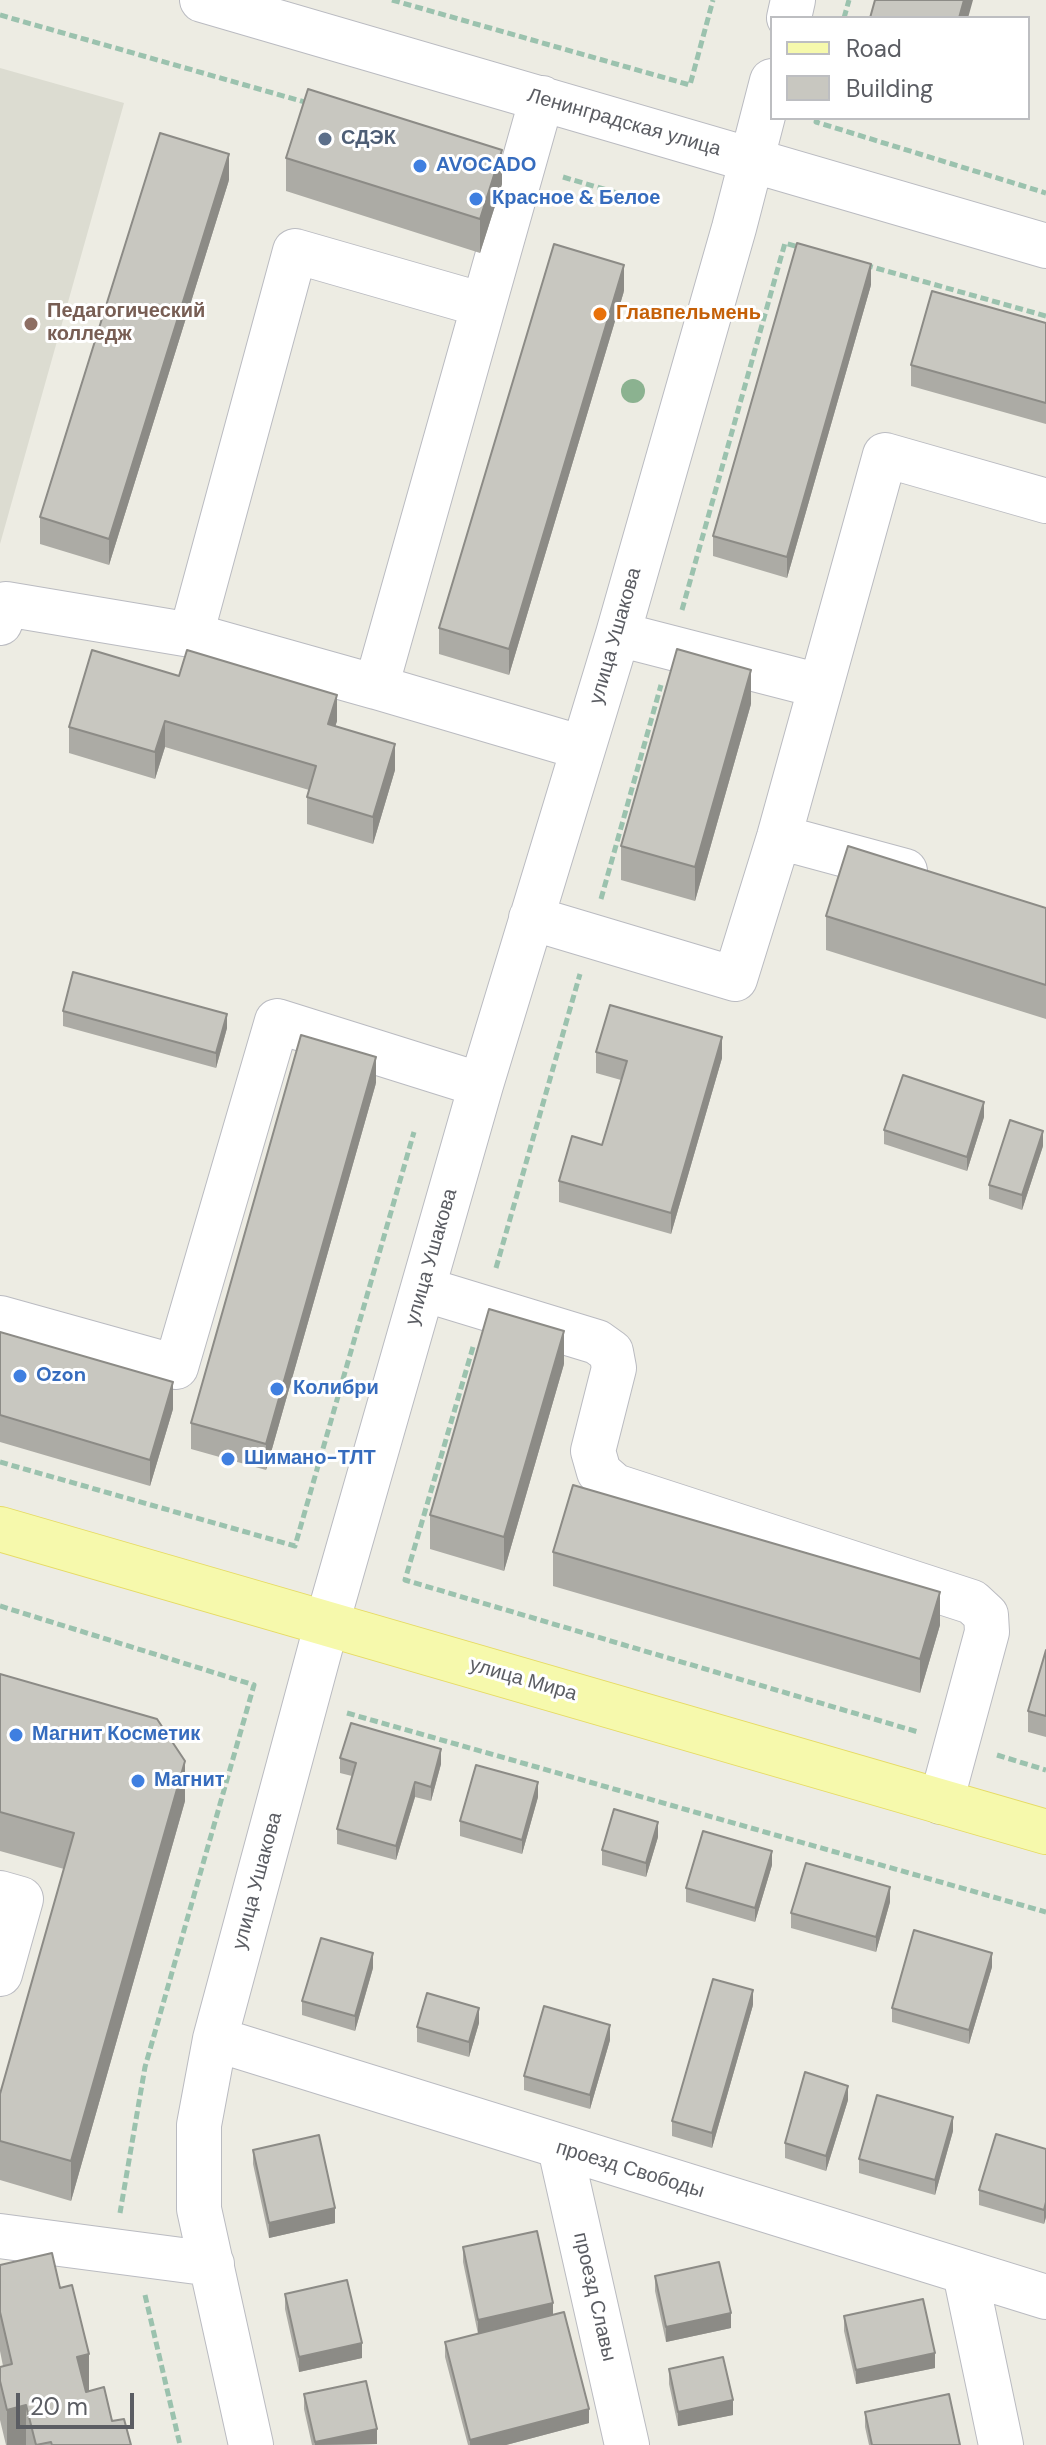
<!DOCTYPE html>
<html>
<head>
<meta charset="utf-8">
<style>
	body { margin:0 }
	#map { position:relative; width:1046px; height:2445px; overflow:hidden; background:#edece3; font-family:"DM Sans",sans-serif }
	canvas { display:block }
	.legend { position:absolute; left:770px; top:16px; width:260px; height:104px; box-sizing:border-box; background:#fff; border:2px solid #bdbec1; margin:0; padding:10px 14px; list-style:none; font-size:24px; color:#5b5d63 }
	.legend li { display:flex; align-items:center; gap:16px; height:40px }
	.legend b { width:40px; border:2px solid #bdbec1 }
	.scale { position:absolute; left:16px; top:2393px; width:118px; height:36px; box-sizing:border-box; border:4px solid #5b5d63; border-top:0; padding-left:10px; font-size:24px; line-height:28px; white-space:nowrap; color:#5b5d63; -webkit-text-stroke:6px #fff; paint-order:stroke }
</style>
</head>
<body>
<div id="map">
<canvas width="1046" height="2445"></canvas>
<ul class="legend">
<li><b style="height:10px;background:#f6f9ac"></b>Road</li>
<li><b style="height:22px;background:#c8c7c0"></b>Building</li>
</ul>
<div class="scale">20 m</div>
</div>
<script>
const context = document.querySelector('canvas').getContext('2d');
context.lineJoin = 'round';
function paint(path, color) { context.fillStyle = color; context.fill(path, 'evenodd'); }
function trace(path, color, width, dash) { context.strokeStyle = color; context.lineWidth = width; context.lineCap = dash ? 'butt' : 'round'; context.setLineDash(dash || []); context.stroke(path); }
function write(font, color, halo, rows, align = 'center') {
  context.font = font + ' "DM Sans",sans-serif'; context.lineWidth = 6; context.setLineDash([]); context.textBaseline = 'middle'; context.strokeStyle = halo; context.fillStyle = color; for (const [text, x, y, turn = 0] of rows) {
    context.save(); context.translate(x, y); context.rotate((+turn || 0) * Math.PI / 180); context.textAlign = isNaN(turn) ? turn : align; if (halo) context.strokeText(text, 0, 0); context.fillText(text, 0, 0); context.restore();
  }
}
paint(new Path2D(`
	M0,68L124,103L0,544Z`), '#dcdcd1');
const minor = new Path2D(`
	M202,0L1046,246
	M789,18L793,0
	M542,98L376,687L583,748
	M0,623L6,604L191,635L376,687
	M618,634L820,686
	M191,635L295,251L483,305
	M779,837L905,871
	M531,918L735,979L779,837L885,455L1046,501
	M423,1289L597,1342L611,1352L614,1368L593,1451L599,1472L615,1486L972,1602L986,1615L987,1632L941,1802
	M0,1318L176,1367L277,1021L481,1085
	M0,1893L21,1899L0,1974
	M215,2039L1046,2297
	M560,2148L627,2445
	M0,2236L212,2264
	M965,2273L1001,2445
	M251,2445L199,2209V2125L215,2039L327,1623L481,1085L618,634L734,228L772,81`);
const major = new Path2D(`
	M0,1529L1046,1832`);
trace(minor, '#babbc1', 46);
trace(major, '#e6db63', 46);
trace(new Path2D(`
	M392,0L690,85L713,0
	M0,15L308,103
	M844,18L849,0
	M817,118L816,122L1046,193
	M563,177L654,204
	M865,265L1046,316
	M682,610L785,243L802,248
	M601,899L661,685
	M496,1268L580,974
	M473,1347L405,1580L918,1732
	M0,1462L295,1546L414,1132
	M0,1606L254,1685L145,2067L120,2213
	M347,1713L1046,1912
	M997,1755L1046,1770
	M145,2295L180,2445`), '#9bc2ae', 5, [8, 4]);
trace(minor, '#fff', 44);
trace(major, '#f6f9ac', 44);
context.fillStyle = '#8bb290';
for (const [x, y] of [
	[633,391]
]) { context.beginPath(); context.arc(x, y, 12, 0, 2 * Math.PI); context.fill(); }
paint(new Path2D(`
	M286,158L502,184L480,253L286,191Z
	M229,180L109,565L40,544V517Z
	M871,285L787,578L713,556V536Z
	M624,291L509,675L439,654V628Z
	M1046,323V424L911,386V365Z
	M179,676L337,721L335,726L395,770L373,844L307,824V797L309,790L165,747L155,779L69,753V727Z
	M751,704L695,901L621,880V846Z
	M1046,908V1019L826,950V916Z
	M63,1011L227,1028L216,1068L63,1026Z
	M596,1052L722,1058L671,1234L559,1202V1181L602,1145L621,1080L596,1073Z
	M376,1083L266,1470L191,1449V1423Z
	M984,1117L967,1171L884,1144V1130Z
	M1043,1146L1022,1210L989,1199V1185Z
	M0,1332L173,1409L150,1486L0,1442Z
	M564,1364L504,1571L430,1549V1515Z
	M553,1552L940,1625L920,1693L553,1586Z
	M1046,1650V1737L1028,1732V1711Z
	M0,1674L185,1801L71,2201L0,2180V2094L64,1869L0,1851Z
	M340,1758L441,1764L431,1801L415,1797L396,1860L337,1844V1829L352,1776L340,1773Z
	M538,1797L522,1854L460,1836V1821Z
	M658,1837L646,1877L602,1865V1850Z
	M772,1865L755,1922L686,1902V1888Z
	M890,1902L876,1952L791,1928V1913Z
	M992,1967L969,2044L892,2022V2008Z
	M373,1968L355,2031L302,2015V2001Z
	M753,2005L712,2148L672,2136V2121Z
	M479,2023L469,2057L417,2042V2027Z
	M610,2040L590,2109L524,2090V2076Z
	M848,2100L826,2171L785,2158V2143Z
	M953,2131L935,2195L859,2173V2159Z
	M1046,2149V2217L1044,2224L979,2205V2190Z
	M253,2150L335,2223L269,2238L253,2164Z
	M463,2247L553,2314L589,2423L506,2445H468L445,2357V2342L478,2334L463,2262Z
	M0,2265L60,2288L89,2391L131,2445H6L0,2420V2367L3,2366L0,2351Z
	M655,2276L731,2328L666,2342L655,2291Z
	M285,2294L362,2358L299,2372L285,2309Z
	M844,2316L935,2368L856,2384L844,2331Z
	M669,2369L733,2415L678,2426L669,2384Z
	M304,2394L377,2444L312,2445L304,2409Z
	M865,2412L960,2445H869L865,2427Z`), '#acaba5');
paint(new Path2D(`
	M964,0H973L968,18H959Z
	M502,150V184L480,253V219Z
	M229,154V180L109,565V539Z
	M871,264V285L787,578V557Z
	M624,265V291L509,675V649Z
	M751,670V704L695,901V867Z
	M337,695V721L328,750V724Z
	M165,721V747L155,779V752Z
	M395,744V770L373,844V817Z
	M227,1014V1028L216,1068V1053Z
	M722,1037V1058L671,1234V1213Z
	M376,1057V1083L266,1470V1444Z
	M984,1102V1117L967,1171V1157Z
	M1043,1131V1146L1022,1210V1195Z
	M564,1331V1364L504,1571V1537Z
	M173,1382V1409L150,1486V1460Z
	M940,1592V1625L920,1693V1659Z
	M441,1749V1764L431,1801V1787Z
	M185,1761V1801L71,2201V2161Z
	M415,1782V1797L396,1860V1846Z
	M538,1782V1797L522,1854V1840Z
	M658,1822V1837L646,1877V1863Z
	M772,1851V1865L755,1922V1908Z
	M890,1887V1902L876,1952V1937Z
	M373,1953V1968L355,2031V2016Z
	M992,1953V1967L969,2044V2030Z
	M753,1990V2005L712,2148V2133Z
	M479,2008V2023L469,2057V2042Z
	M610,2025V2040L590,2109V2095Z
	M848,2086V2100L826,2171V2156Z
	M953,2117V2131L935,2195V2180Z
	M1046,2202V2217L1044,2224V2210Z
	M335,2208V2223L269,2238V2223Z
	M553,2303V2318L478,2335V2320Z
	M731,2313V2328L666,2342V2327Z
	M362,2343V2358L299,2372V2357Z
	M935,2353V2368L856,2384V2370Z
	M89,2354V2393L77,2396V2357Z
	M733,2400V2415L678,2426V2412Z
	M26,2405V2445H7V2410Z
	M589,2409V2423L506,2445H470V2440Z
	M377,2429V2444L315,2445V2442Z`), '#8c8b86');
const building = new Path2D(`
	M875,0H964L959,18H870Z
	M308,89L502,150L480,219L286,158Z
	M160,133L229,154L109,539L40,517Z
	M797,243L871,264L787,557L713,536Z
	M554,244L624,265L509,649L439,628Z
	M932,291L1046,323V403L911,365Z
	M677,649L751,670L695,867L621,846Z
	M92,650L179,676L187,650L337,695L328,724L395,744L373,817L307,797L316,766L165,721L155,752L69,727Z
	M848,846L1046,908V985L826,916Z
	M73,972L227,1014L216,1053L63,1011Z
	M610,1005L722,1037L671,1213L559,1181L572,1136L602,1145L627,1061L596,1052Z
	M301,1035L376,1057L266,1444L191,1423Z
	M903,1075L984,1102L967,1157L884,1130Z
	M1010,1120L1043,1131L1022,1195L989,1185Z
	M489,1309L564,1331L504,1537L430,1515Z
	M0,1332L173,1382L150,1460L0,1415Z
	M573,1485L940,1592L920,1659L553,1552Z
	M1046,1650V1716L1028,1711Z
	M0,1674L157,1719L185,1761L71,2161L0,2141V2094L74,1833L0,1812Z
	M351,1723L441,1749L431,1787L415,1782L396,1846L337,1829L356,1763L340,1758Z
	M476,1765L538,1782L522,1840L460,1821Z
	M614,1809L658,1822L646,1863L602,1850Z
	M703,1831L772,1851L755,1908L686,1888Z
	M806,1863L890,1887L876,1937L791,1913Z
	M914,1930L992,1953L969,2030L892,2008Z
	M321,1938L373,1953L355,2016L302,2001Z
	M713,1979L753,1990L712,2133L672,2121Z
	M427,1993L479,2008L469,2042L417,2027Z
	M544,2006L610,2025L590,2095L524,2076Z
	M805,2072L848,2086L826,2156L785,2143Z
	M877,2095L953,2117L935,2180L859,2159Z
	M996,2134L1046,2149V2202L1044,2210L979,2190Z
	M319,2135L335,2208L269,2223L253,2150Z
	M537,2231L553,2303L478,2320L463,2247Z
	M52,2253L60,2288L72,2285L89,2354L77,2357L86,2392L104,2387L112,2421L124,2419L131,2445H52L51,2442L36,2445L26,2405L7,2410L0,2381V2367L12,2364L0,2312V2265Z
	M719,2262L731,2313L666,2327L655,2276Z
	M347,2280L362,2343L299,2357L285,2294Z
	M923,2299L935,2353L856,2370L844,2316Z
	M564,2312L589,2409L470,2440L445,2342Z
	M723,2357L733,2400L678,2412L669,2369Z
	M366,2381L377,2429L315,2442L304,2394Z
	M949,2394L960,2445H872L865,2412Z`);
paint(building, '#c8c7c0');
trace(building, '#8c8b86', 2);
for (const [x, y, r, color] of [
	[325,139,8,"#5c6f8a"],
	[420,166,8,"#3f7fe0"],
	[476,199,8,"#3f7fe0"],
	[600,314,8,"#e8710a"],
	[31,324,8,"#8d6e63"],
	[20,1376,8,"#3f7fe0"],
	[277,1389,8,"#3f7fe0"],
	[228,1459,8,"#3f7fe0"],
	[16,1735,8,"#3f7fe0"],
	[138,1781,8,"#3f7fe0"]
]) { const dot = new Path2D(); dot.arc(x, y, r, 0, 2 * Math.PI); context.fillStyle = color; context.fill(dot); trace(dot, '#fff', 3); }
write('20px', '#5b5d63', '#fff', [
	["Ленинградская улица",624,123,16],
	["улица Ушакова",616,636,-74],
	["улица Ушакова",432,1257,-74],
	["улица Мира",523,1680,16],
	["улица Ушакова",258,1881,-75],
	["проезд Свободы",630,2170,17],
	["проезд Славы",594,2297,77]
]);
write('bold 20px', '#4e5e75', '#fff', [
	["СДЭК",341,139]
], 'left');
write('bold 20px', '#366cbe', '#fff', [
	["AVOCADO",436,166],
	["Красное & Белое",492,199],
	["Ozon",36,1376],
	["Колибри",293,1389],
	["Шимано-ТЛТ",244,1459],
	["Магнит Косметик",32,1735],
	["Магнит",154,1781]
], 'left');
write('bold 20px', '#785e54', '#fff', [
	["Педагогический",47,312],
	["колледж",47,335]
], 'left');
write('bold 20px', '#c56008', '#fff', [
	["Главпельмень",616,314]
], 'left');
</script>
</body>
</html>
